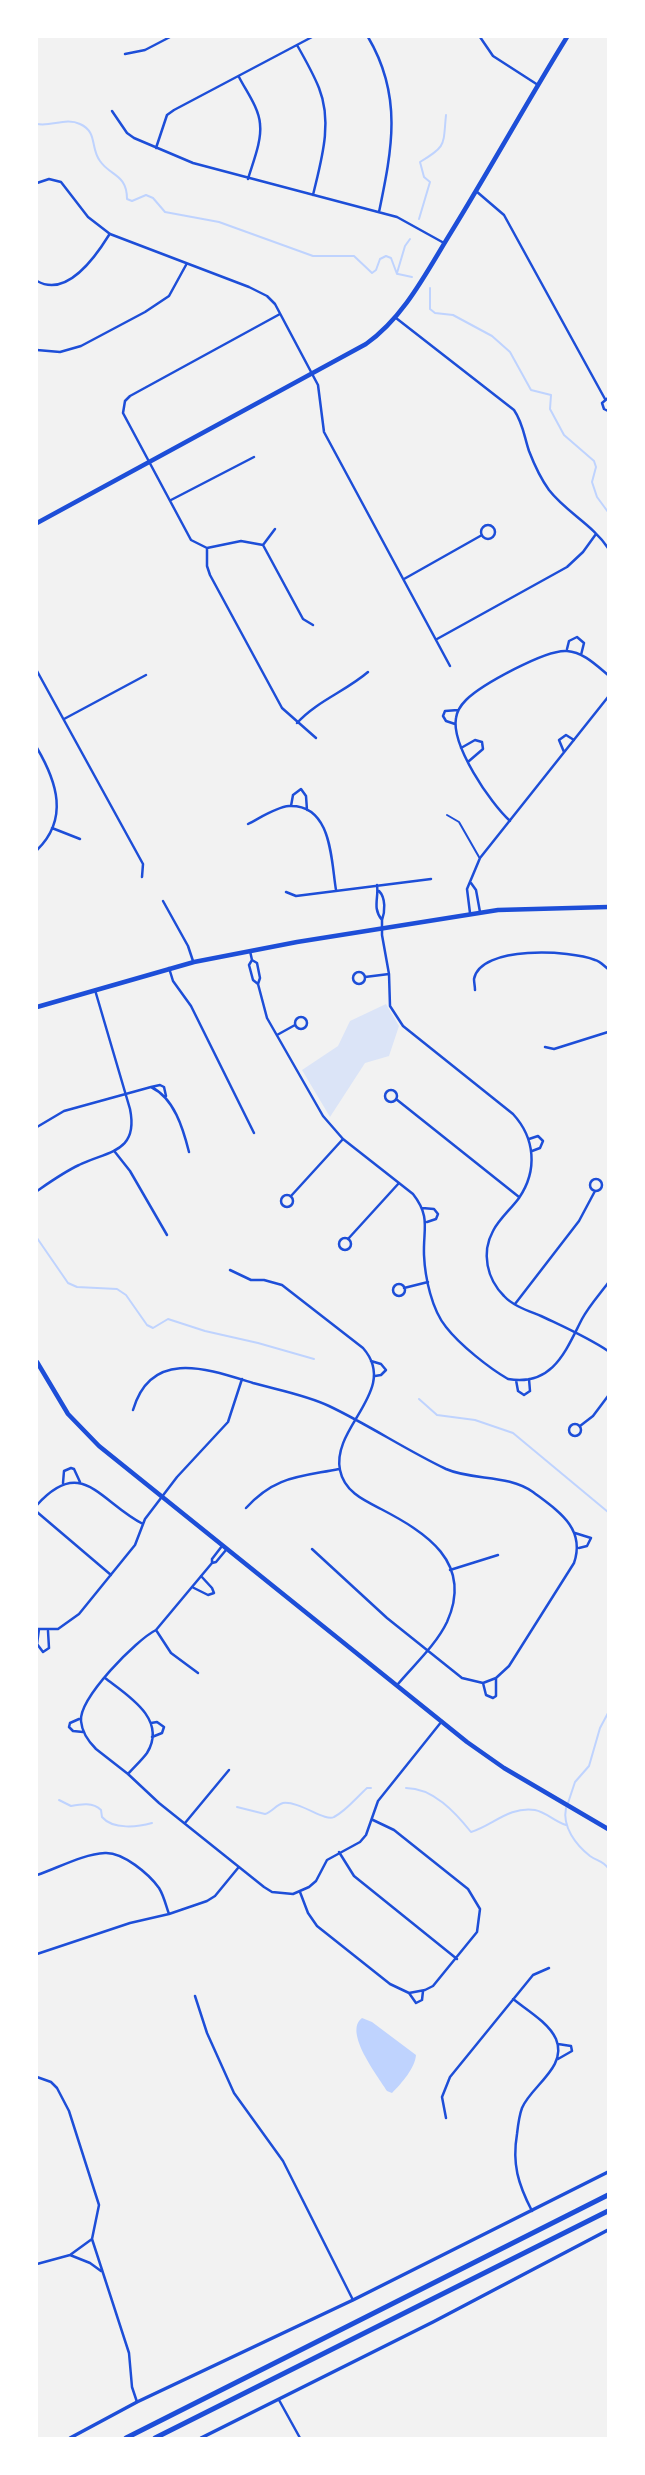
<!DOCTYPE html>
<html>
<head>
<meta charset="utf-8">
<style>
	body { margin:0 }
	#map { position:relative; width:645px; height:2475px; overflow:hidden; background:#f2f2f2; font-family:Bitter,serif }
	canvas { display:block }
	.frame { position:absolute; inset:0; border:38px solid #fff; pointer-events:none }
</style>
</head>
<body>
<div id="map">
<canvas width="645" height="2475"></canvas>
<div class="frame"></div>
</div>
<script>
const context = document.querySelector('canvas').getContext('2d');
context.lineJoin = 'round';
function paint(path, color) { context.fillStyle = color; context.fill(path, 'evenodd'); }
function trace(path, color, width, dash) { context.strokeStyle = color; context.lineWidth = width; context.lineCap = dash ? 'butt' : 'round'; context.setLineDash(dash || []); context.stroke(path); }
paint(new Path2D(`
	M386,1004L399,1026L389,1056L365,1063L330,1117L302,1070L338,1046L350,1021Z`), '#dbe4f7');
paint(new Path2D(`
	M362,2018L372,2022L416,2055C415,2068 402,2083 392,2093L387,2091C378,2076 343,2032 362,2018Z`), '#bfd3fe');
trace(new Path2D(`
	M37,124C51,127 66,117 80,124C98,132 90,148 100,161C110,176 127,174 127,199L132,201L146,195L153,198L165,212L219,222L313,256H354L372,273L376,270L380,259L386,256L391,258L397,274
	M419,219L430,182L424,177L420,162C447,146 443,145 446,115
	M397,273L405,246L410,239
	M398,274L412,277
	M430,288V309L435,313L453,315L492,336L510,352L531,390L551,395L550,409L564,435L594,461L596,467L592,482L597,497L608,512
	M37,1238L68,1283L77,1287L117,1289L126,1295L147,1325L153,1328L168,1319L205,1331L258,1343L314,1359
	M419,1399L437,1415L475,1420L513,1433L608,1512
	M406,1788C433,1788 455,1812 471,1832C492,1826 509,1806 535,1810C546,1812 555,1822 566,1825
	M59,1800L71,1806C81,1804 93,1802 101,1810L102,1817C113,1830 138,1827 152,1823
	M568,1803L575,1782L589,1766L600,1728L608,1713
	M237,1807L265,1814C272,1812 276,1805 283,1803C300,1801 325,1822 334,1817C346,1811 357,1797 367,1788H371
	M566,1808C562,1827 576,1845 590,1856C597,1861 603,1861 608,1868`), '#bfd3fe', 2);
trace(new Path2D(`
	M447,815L459,822L479,857`), '#1d4ed8', 2);
trace(new Path2D(`
	M368,37C403,96 392,149 379,212
	M480,37L493,56L538,85
	M297,45C305,59 313,73 319,88C333,123 321,161 313,195
	M125,54L145,50L170,37
	M239,77C246,91 259,108 260,124C262,141 253,162 248,179
	M112,111L127,133L134,138L193,163L397,217L444,243
	M156,148L167,115L174,110L312,37
	M37,183L49,179L61,182L88,217L110,234L249,287L267,296L275,304L318,385L324,432L450,666
	M476,191L504,215L605,399
	M37,281C67,298 96,256 109,235
	M280,314L130,396L125,401L123,413L191,540L207,548L241,541L263,545L303,619L313,625
	M396,318L514,410C523,423 524,436 529,451C534,464 541,479 549,490C566,512 593,525 608,548
	M37,350L60,352L81,346L145,312L169,296L186,265
	M608,398L602,403L604,409L608,411
	M171,500L254,457
	M481 532a7 7 0 1 1 14 0a7 7 0 1 1-14 0Z
	M263,545L275,529
	M207,548V566L210,575L282,708L316,738
	M404,579L482,535
	M437,639L567,567L583,552L596,534
	M567,649L569,641L577,637L584,643L581,655
	M37,671L143,864L142,877
	M64,719L146,675
	M297,723C317,701 346,691 368,672
	M455,724L446,721L443,716L445,711L458,710
	M37,748C57,782 69,819 37,850
	M461,748L475,740L482,742L483,749L469,761
	M564,752L559,740L566,735L574,740
	M291,806L293,795L301,789L306,796L307,810
	M510,821C490,803 451,745 456,718C457,711 461,705 466,700C481,685 546,649 567,651C583,652 596,665 608,675
	M248,824C260,818 276,807 289,806C332,804 331,860 336,890
	M52,828L80,839
	M471,883L476,890L480,912
	M377,885C379,898 372,908 382,920V935L389,974L390,1006L403,1026L513,1114C535,1138 538,1170 519,1198C511,1209 499,1219 493,1231C481,1253 487,1279 504,1296C513,1306 529,1311 541,1316C564,1327 587,1337 608,1351
	M379,891C386,898 385,912 382,920
	M286,892L296,896L431,879
	M163,901L188,946L193,961
	M470,913L467,889L480,858L608,697
	M250,951L252,960L249,965L253,980L258,984L267,1018L323,1116L343,1139L413,1194C431,1217 423,1229 424,1255C425,1278 432,1310 446,1327C460,1345 489,1368 508,1379C553,1387 566,1350 582,1319C589,1306 599,1295 608,1283
	M252,960L257,963L260,978L258,984
	M169,968L173,981L191,1006L254,1133
	M353 978a6 6 0 1 1 12 0a6 6 0 1 1-12 0Z
	M365,977L389,974
	M475,990C475,986 474,983 474,979C480,945 571,950 595,960C600,961 604,966 608,969
	M295 1023a6 6 0 1 1 12 0a6 6 0 1 1-12 0Z
	M277,1035L295,1025
	M545,1047L554,1049L608,1032
	M151,1087L160,1085L164,1087L166,1096
	M385 1096a6 6 0 1 1 12 0a6 6 0 1 1-12 0Z
	M396,1099L519,1197
	M37,1127L64,1111L151,1087C174,1098 183,1128 189,1152
	M529,1139L538,1136L543,1141L540,1148L532,1151
	M115,1152L130,1171L167,1235
	M590 1185a6 6 0 1 1 12 0a6 6 0 1 1-12 0Z
	M37,1191C50,1182 64,1172 79,1165C107,1151 139,1153 130,1109L95,990
	M281 1201a6 6 0 1 1 12 0a6 6 0 1 1-12 0Z
	M291,1196L343,1139
	M422,1208L434,1209L438,1214L436,1219L427,1222
	M339 1244a6 6 0 1 1 12 0a6 6 0 1 1-12 0Z
	M348,1239L399,1183
	M230,1270L251,1280H264L282,1285L363,1348C400,1390 331,1427 340,1470C344,1491 363,1500 381,1509C425,1532 474,1562 447,1622C436,1645 414,1665 398,1684
	M393 1290a6 6 0 1 1 12 0a6 6 0 1 1-12 0Z
	M404,1288L428,1282
	M515,1304L579,1221L595,1191
	M371,1361L381,1364L386,1370L381,1375L375,1376
	M516,1380L518,1391L524,1395L530,1391L529,1379
	M133,1410C151,1348 208,1369 253,1383C278,1390 306,1395 329,1406C369,1425 406,1450 446,1469C473,1481 508,1474 533,1492C558,1511 586,1528 574,1563L509,1666L496,1678L483,1683L462,1678L387,1618L312,1549
	M569 1430a6 6 0 1 1 12 0a6 6 0 1 1-12 0Z
	M580,1426L593,1416L608,1396
	M63,1483L64,1471L71,1468L74,1469L80,1482
	M37,1505C82,1455 100,1502 143,1524
	M246,1508C275,1476 299,1477 339,1469
	M37,1512L111,1575
	M575,1533L591,1538L587,1546L579,1548
	M226,1550L216,1562L212,1563L156,1630C136,1640 79,1698 81,1721C82,1733 88,1741 96,1749L128,1774L159,1803L264,1887L272,1892L293,1894L309,1887L316,1881L327,1860L360,1842L366,1835L378,1801L442,1721
	M212,1563V1559L222,1546
	M450,1570L498,1555
	M192,1587L208,1595L214,1593L212,1588L201,1576
	M37,1629H58L79,1614L135,1545L145,1519L177,1477L228,1422L242,1379
	M39,1629L37,1644L43,1652L49,1648L48,1631
	M156,1630L171,1653L198,1673
	M105,1678C127,1695 168,1719 147,1753C142,1760 134,1767 128,1774
	M483,1683L486,1695L493,1698L496,1696V1679
	M79,1719L70,1723L69,1727L73,1731L83,1732
	M151,1723L157,1722L164,1727L162,1733L152,1737
	M185,1823L229,1770
	M339,1852L354,1876L457,1959
	M37,1875C58,1868 83,1854 105,1853C123,1852 149,1874 159,1888C164,1896 166,1906 169,1914
	M300,1892L308,1913L317,1926L390,1984L409,1993L425,1990L433,1986L477,1932L480,1909L468,1889L394,1830L373,1820
	M37,1954L130,1923L169,1914L207,1901L215,1896L238,1868
	M409,1993L416,2003L422,2000L423,1991
	M195,1996L207,2033L234,2093L283,2161L353,2300
	M513,1999C527,2010 549,2023 556,2039C568,2067 531,2086 522,2108C519,2116 518,2125 517,2134C512,2164 518,2184 532,2211
	M558,2044L571,2046L572,2051L558,2059
	M37,2077L51,2082L57,2088L69,2111L99,2205L92,2239L70,2255L37,2264
	M446,2118L442,2097L450,2077L533,1975L549,1968
	M92,2239L129,2353L132,2387L137,2402
	M70,2255L90,2263L101,2271
	M279,2400L300,2438`), '#1d4ed8', 2.5);
trace(new Path2D(`
	M70,2438L137,2402L353,2300L608,2172
	M201,2438L433,2322L608,2230`), '#1d4ed8', 3.5);
trace(new Path2D(`
	M37,523L366,344C404,317 426,273 450,234C490,169 527,102 567,37
	M37,1362L68,1414L99,1446L467,1742L504,1768L608,1829`), '#1d4ed8', 4.5);
trace(new Path2D(`
	M37,1007L194,962L297,942L498,910L608,907`), '#1d4ed8', 4.5);
trace(new Path2D(`
	M126,2438L608,2195
	M155,2438L608,2211`), '#1d4ed8', 5);
</script>
</body>
</html>
